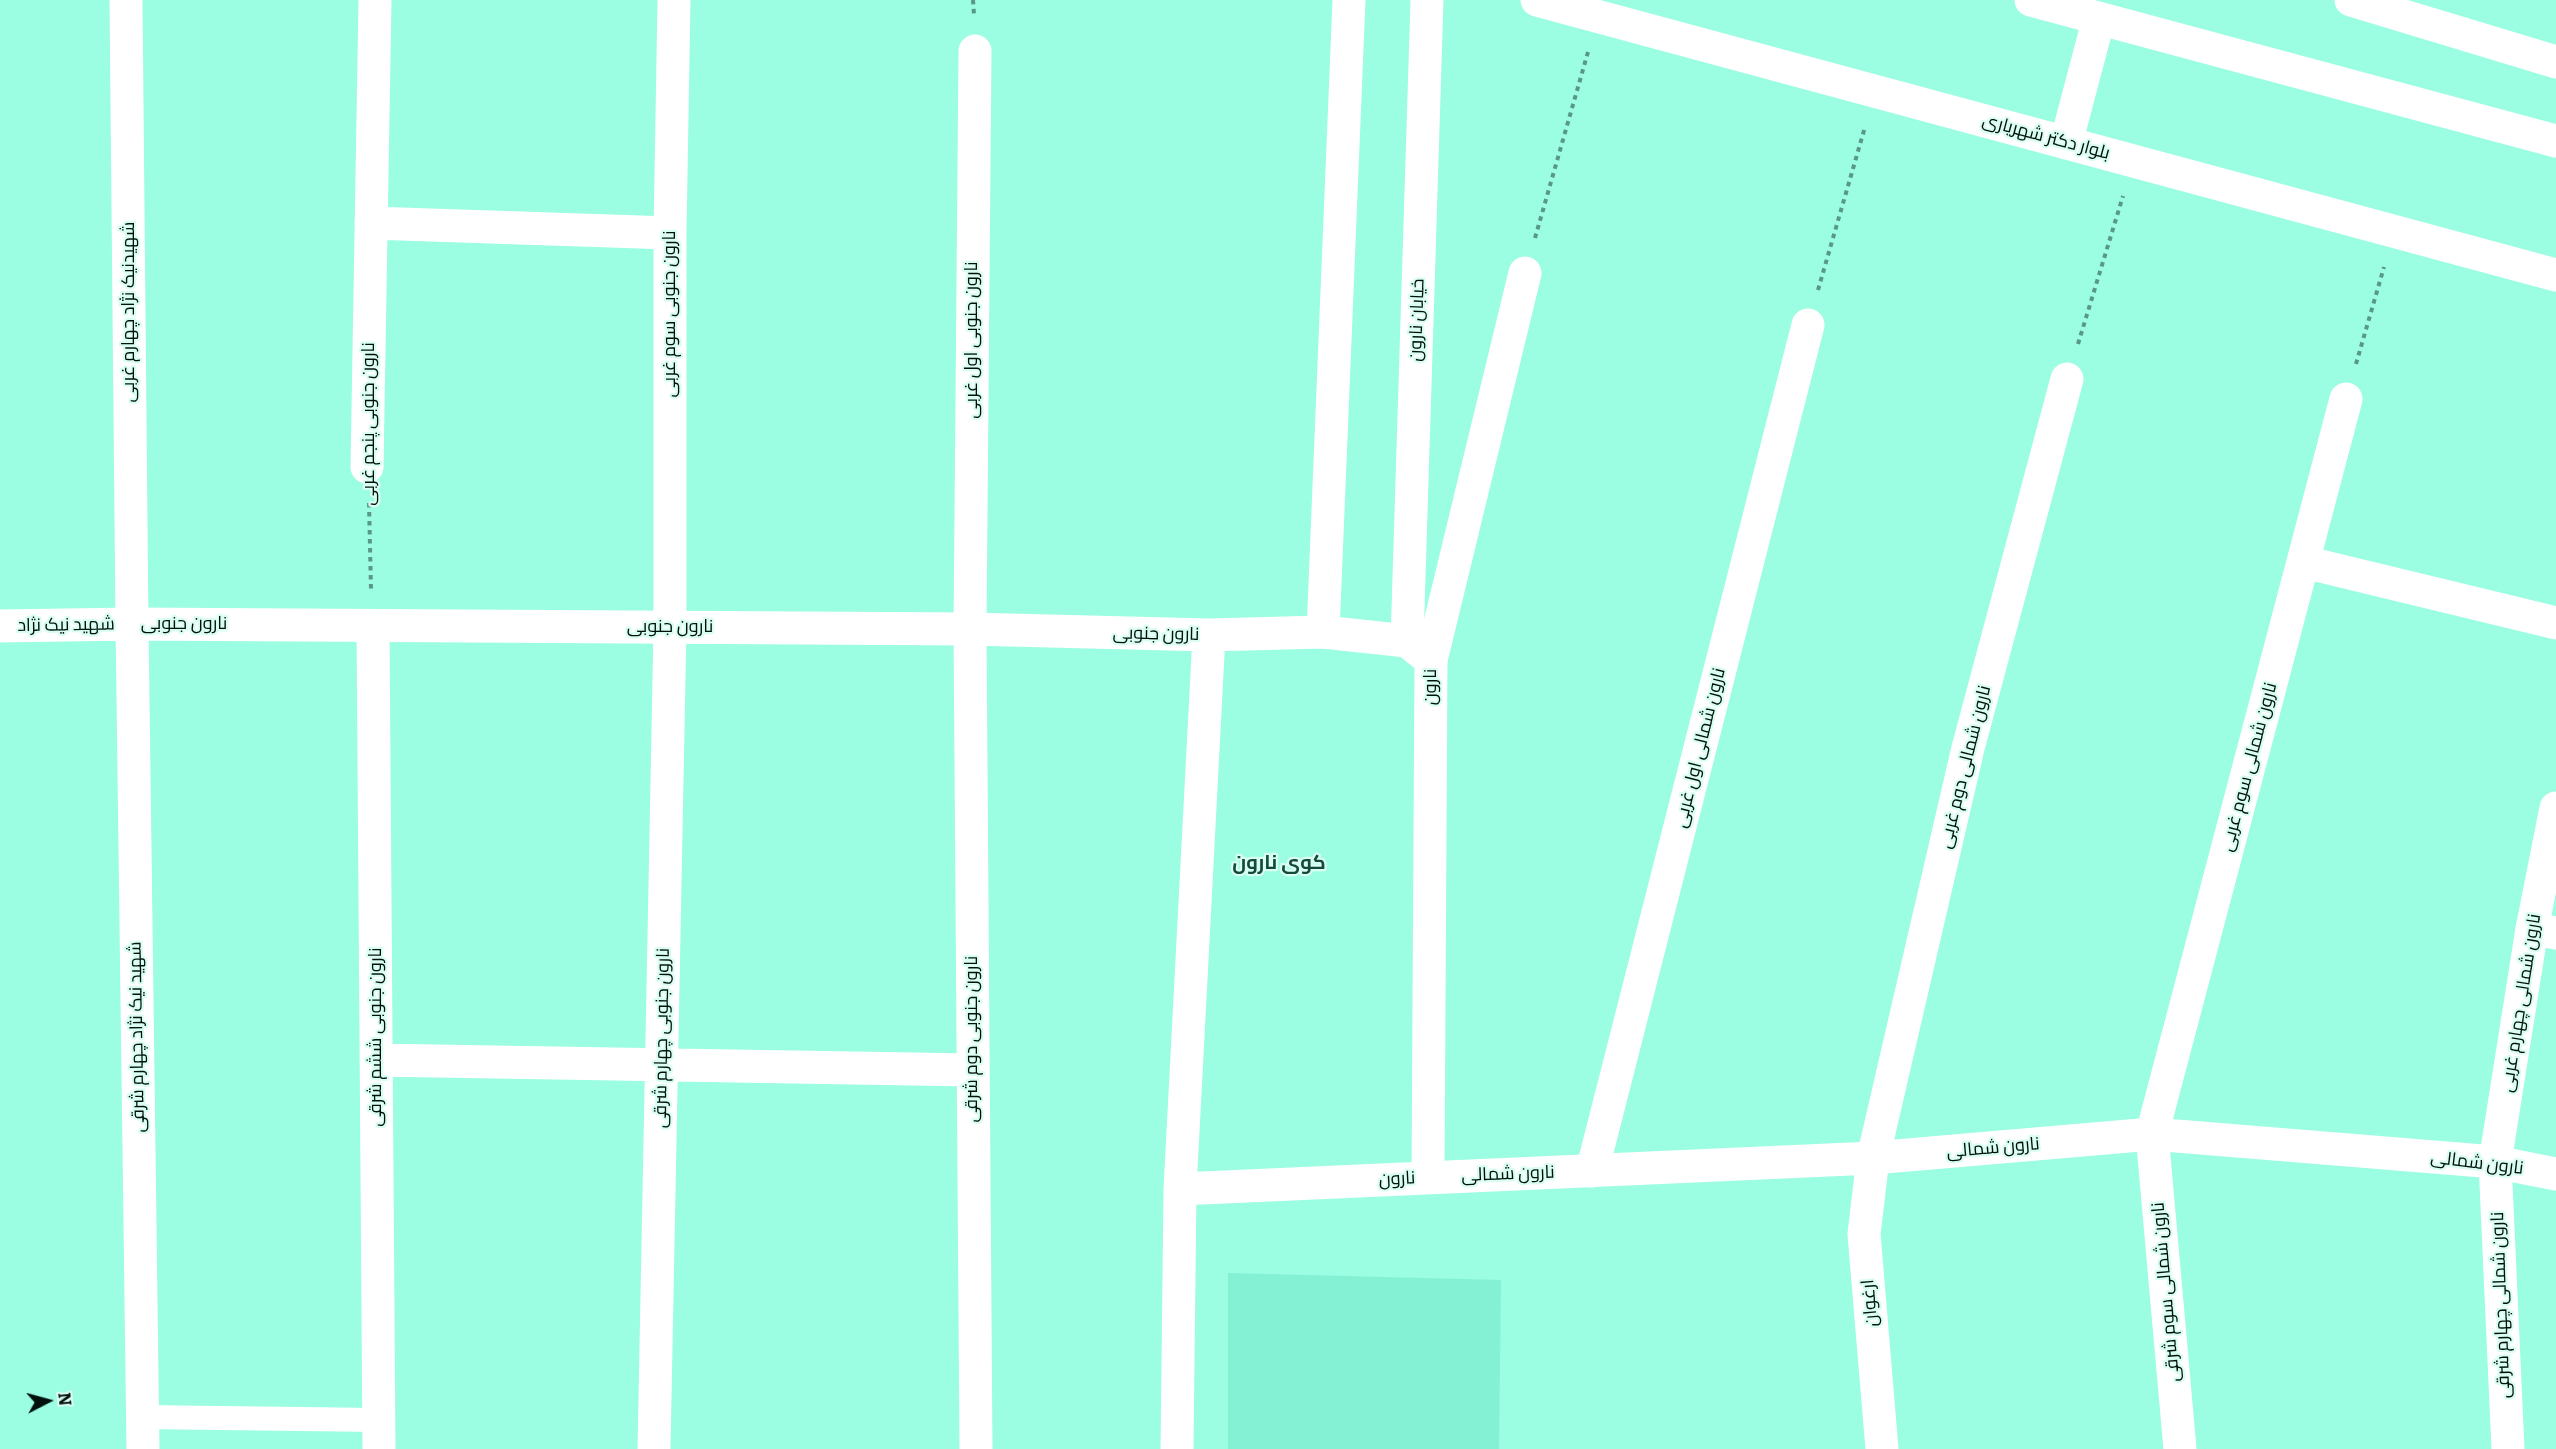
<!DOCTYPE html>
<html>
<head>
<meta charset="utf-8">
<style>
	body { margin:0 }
	#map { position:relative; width:2556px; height:1449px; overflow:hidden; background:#9bfde1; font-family:Literata,serif }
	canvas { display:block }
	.north { position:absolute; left:18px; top:1371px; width:60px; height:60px; -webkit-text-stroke:4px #d9fdf1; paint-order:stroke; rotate:84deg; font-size:16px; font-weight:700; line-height:24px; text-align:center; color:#00110c }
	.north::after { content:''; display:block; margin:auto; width:21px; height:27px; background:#00110c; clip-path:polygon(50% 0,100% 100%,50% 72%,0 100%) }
</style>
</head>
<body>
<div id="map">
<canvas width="2556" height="1449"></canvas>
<div class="north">N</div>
</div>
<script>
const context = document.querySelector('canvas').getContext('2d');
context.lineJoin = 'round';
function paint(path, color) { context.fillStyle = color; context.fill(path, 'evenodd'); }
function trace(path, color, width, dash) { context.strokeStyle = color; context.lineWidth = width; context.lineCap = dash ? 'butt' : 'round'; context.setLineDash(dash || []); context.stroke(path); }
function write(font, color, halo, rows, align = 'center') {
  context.font = font + ' Literata,Cairo,serif'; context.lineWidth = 4.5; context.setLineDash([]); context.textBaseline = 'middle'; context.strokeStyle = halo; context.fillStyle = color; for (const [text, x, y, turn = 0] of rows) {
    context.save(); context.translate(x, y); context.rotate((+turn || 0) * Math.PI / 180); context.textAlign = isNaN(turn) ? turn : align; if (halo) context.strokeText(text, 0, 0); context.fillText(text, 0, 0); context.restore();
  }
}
paint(new Path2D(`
	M1228,1273L1501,1280L1499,1449H1228Z`), '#85f1d4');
trace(new Path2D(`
	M973,0L974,15
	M1535,238L1588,52
	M1818,290L1865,127
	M2078,344L2123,196
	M2356,364L2384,267
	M369,503L371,589`), '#599886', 4, [4.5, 4.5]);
trace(new Path2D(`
	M142,1417L379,1420`), '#fff', 24);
trace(new Path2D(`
	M126,0L132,624
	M2351,0L2556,62
	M975,51L970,629L976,1449
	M371,223L670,233
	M367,467L375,0
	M2304,562L2556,623
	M373,626L379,1449
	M1431,660L1525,273
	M376,1060L972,1070
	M1873,1158L1968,748L2067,379
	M1592,1171L1808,325
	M654,1449L670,627V233L674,0
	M2180,1449L2152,1134L2346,399
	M2508,1449L2495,1162L2532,929L2556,808`), '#fff', 33);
trace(new Path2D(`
	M132,624L143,1449
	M0,626L132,624L970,629L1209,635
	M1323,632L1349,0
	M1407,641L1427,0
	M2532,929L2556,933
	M1873,1158L1864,1234L1882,1449
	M1428,1178L1431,660L1407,641L1323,632L1209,635L1180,1189L1873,1158L2152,1134L2495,1162L2556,1174
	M1177,1449L1180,1189`), '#fff', 33);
trace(new Path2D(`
	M1537,0L2556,275
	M2031,0L2556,141
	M2066,143L2099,18`), '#fff', 33);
write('18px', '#00110c', '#d9fdf1', [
	["بلوار دکتر شهریاری",2046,137,15],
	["شهیدنیک نژاد چهارم غربی",129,312,-90],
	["نارون جنوبی سوم غربی",670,314,-90],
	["خیابان نارون",1417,320,-88],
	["نارون جنوبی اول غربی",972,340,-90],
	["نارون جنوبی پنجم غربی",369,424,-90],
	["نارون جنوبی",184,624],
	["شهید نیک نژاد",66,625,-1],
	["نارون جنوبی",670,627],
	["نارون جنوبی",1156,634,1],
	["نارون",1431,687,-90],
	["نارون شمالی اول غربی",1700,748,-76],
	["نارون شمالی دوم غربی",1965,767,-76],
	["نارون شمالی سوم غربی",2249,767,-75],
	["نارون شمالی چهارم غربی",2521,1003,-81],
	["شهید نیک نژاد چهارم شرقی",137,1037,-91],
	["نارون جنوبی ششم شرقی",376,1037,-90],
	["نارون جنوبی چهارم شرقی",662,1038,-89],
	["نارون جنوبی دوم شرقی",972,1039,-90],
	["نارون شمالی",1993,1148,-5],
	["نارون شمالی",2477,1163,7],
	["نارون شمالی",1508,1174,-2],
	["نارون",1397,1179,-3],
	["نارون شمالی سوم شرقی",2166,1292,-95],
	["ارغوان",1870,1303,-95],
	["نارون شمالی چهارم شرقی",2501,1305,-92]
]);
write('bold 20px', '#144a3d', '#d9fdf1', [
	["کوی نارون",1279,863]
]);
</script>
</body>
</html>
